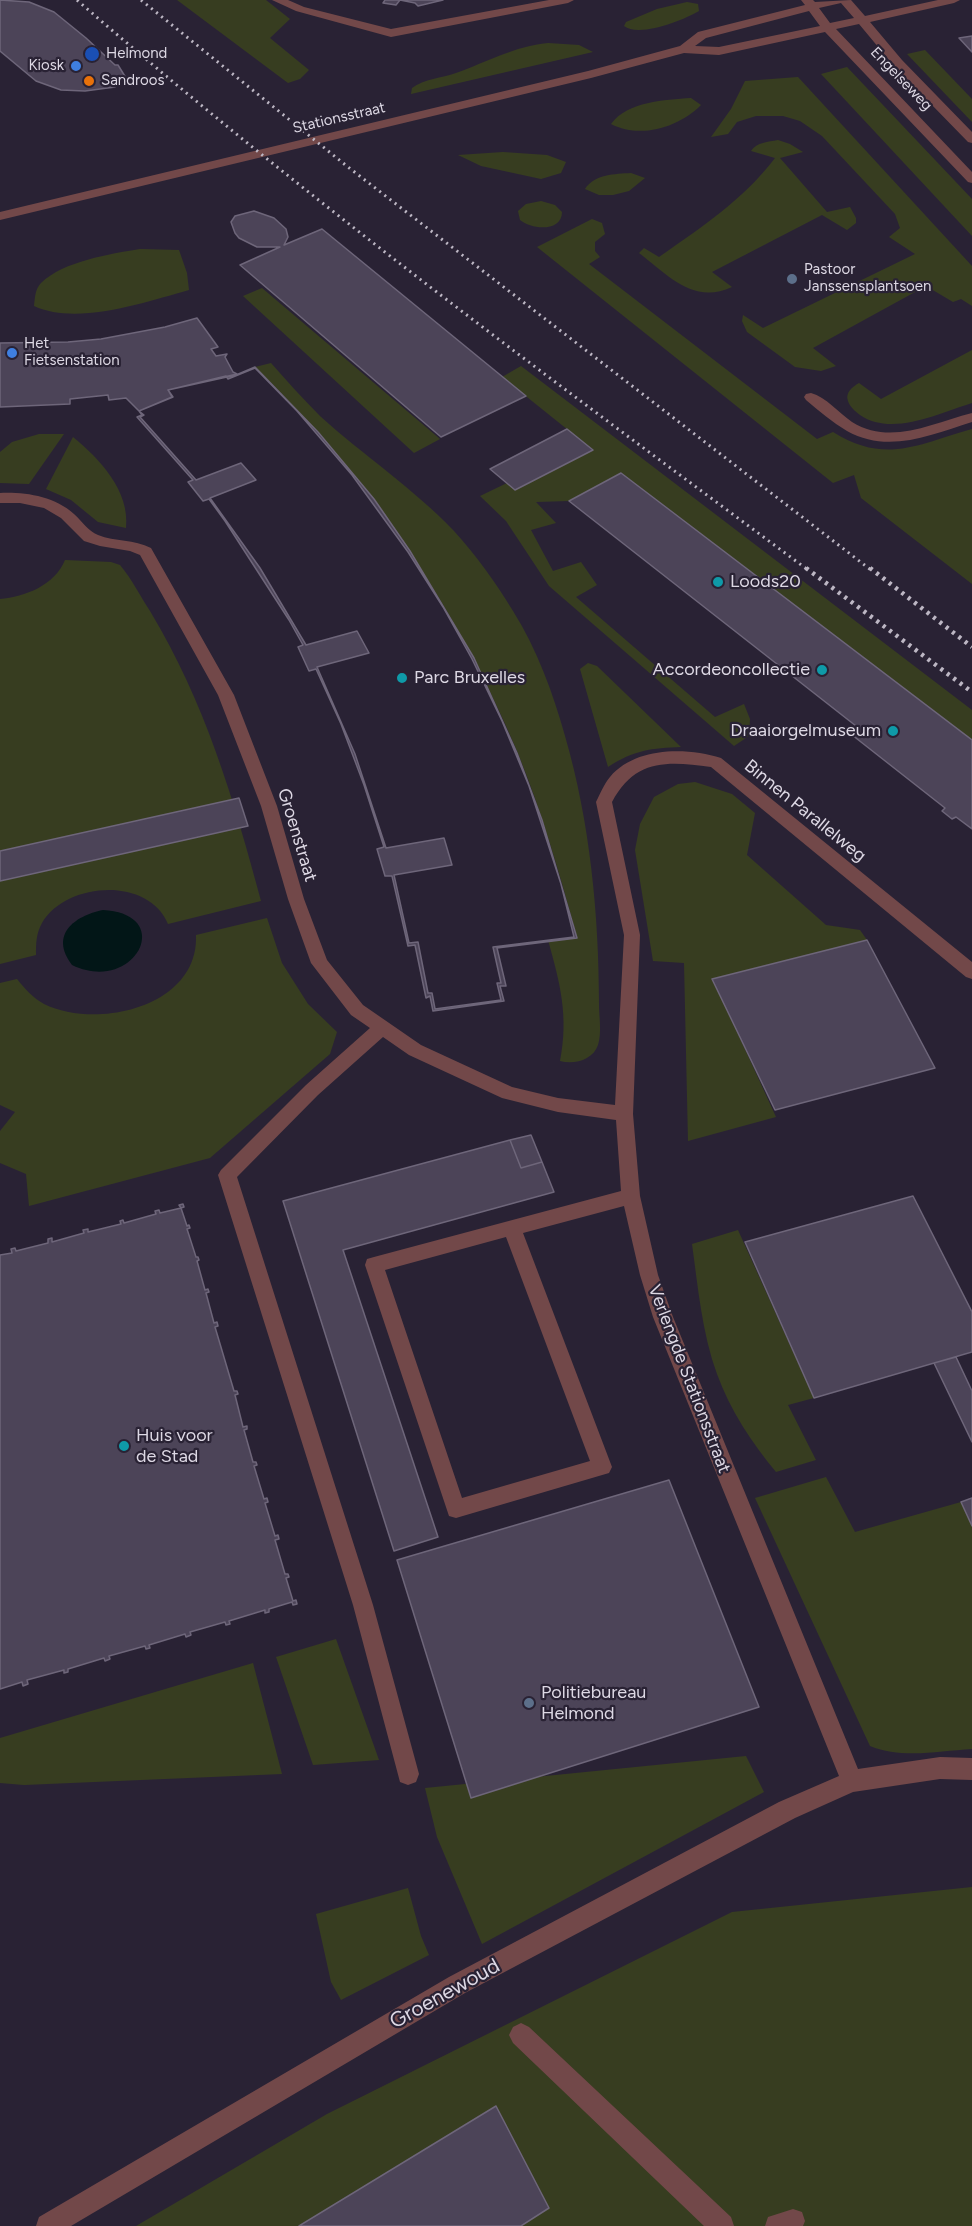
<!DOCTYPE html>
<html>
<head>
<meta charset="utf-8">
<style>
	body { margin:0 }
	canvas { display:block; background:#292234 }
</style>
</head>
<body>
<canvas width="972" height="2226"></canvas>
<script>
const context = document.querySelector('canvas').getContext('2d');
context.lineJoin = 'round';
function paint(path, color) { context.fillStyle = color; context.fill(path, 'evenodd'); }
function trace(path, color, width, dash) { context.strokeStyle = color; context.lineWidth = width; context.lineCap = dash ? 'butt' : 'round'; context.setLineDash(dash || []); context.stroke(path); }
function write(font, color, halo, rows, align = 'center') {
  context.font = font + ' Figtree,sans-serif'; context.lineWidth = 4.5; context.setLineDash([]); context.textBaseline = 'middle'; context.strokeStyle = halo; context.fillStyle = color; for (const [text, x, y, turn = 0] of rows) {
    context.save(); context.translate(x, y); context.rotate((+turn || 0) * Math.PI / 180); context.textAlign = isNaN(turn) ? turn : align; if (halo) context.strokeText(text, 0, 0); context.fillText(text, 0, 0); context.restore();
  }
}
paint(new Path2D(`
	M177,0H266L290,19L270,38L309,70L300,79L288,83Z
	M687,2L698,4L699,11C684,20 639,38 624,26L626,22L657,9Z
	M548,43L579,45L593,52L411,94L412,88C424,79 442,78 456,73C487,62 515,46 548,43Z
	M925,50L972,99V122L907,54Z
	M847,67L972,199V236L821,74Z
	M798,77L972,266V306L961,299L953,302L926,286L813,348L836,366L821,371L795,367L747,332L742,321L743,315L763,328L915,254L889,237L900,228L895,214L822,136L800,121L783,116H756L737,122L728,134L711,137L731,109L745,81Z
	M691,98L701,105C678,128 640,139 611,124C628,101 665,100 691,98Z
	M778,140L790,144L803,152L780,158L827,212L850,207L856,218V223L847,230L822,215L712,272L732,287C693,305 668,275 639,253L644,248L659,257C702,227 743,200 775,158L751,151C757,142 768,142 778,140Z
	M503,152L547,155L566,162L561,173L541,179L481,166L458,155Z
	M631,173L645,178L629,191L613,195H599L585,189C595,174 615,174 631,173Z
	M541,201L555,205L562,212C562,232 532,230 520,220L518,211L526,204Z
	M592,219L602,223L605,234L595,242V251L600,257L589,264L817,439L833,432C886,465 918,444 972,429V584L861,498L854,475L833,483L537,247Z
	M140,249L179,250L187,273L189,290C146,302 77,326 34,306C35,298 35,289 41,283C64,261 110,254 140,249Z
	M262,288L440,439L414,453L243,296Z
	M972,350V403C939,413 892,437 860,415C855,411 850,407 848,401C845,393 852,387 859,383L881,399Z
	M271,363C287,381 303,399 320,416C363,455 413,488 454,531C476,555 496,583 513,611C537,649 553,693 565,736C590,822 599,915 599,1004C599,1017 602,1033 598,1045C593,1060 574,1065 560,1061C569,1016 560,983 548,940L577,937C560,875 542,812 517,751C456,606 368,477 255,367Z
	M521,366L972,710V740L621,473L569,501L536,502L556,523L531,530L553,571L581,562L597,585L576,597L715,717L744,704L750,719L749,736L734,746L549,586L506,521L480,496L507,483L593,450L502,377Z
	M39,434H64L29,484L0,483V452L12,442Z
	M73,437C100,459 130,491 126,528L98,522L71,500L46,489Z
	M65,560L111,562L120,565C132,579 140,596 150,611C205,702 234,800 261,901L168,924C148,876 66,882 42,923C36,934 36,943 36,955L0,964V599C25,597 55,585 65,560Z
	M588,663L597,666L681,747C652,748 634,750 608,767L580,669Z
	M695,782L732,794L755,813L747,855L826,925L860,930L867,940L713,979L776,1117L688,1141L684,963L653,961L635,850L640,824L654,797L678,784Z
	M267,918L282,963L308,1004L337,1032L330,1054L210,1158L29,1206L26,1174L0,1163V1131L15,1112L0,1105V983L17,979C25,989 33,998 44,1004C97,1030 199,1007 196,935Z
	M738,1230L814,1398L788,1405L816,1460L776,1472C752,1443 730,1410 717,1374C702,1333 698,1287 692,1244Z
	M826,1477L855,1532L961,1502L972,1526V1749C938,1751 902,1759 870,1746L755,1498Z
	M336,1639L379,1760L313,1765L276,1657Z
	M253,1663L282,1774L24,1785L0,1783V1738Z
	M746,1756L764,1792L482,1944L437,1837L425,1788Z
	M972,1887V2226H136L327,2114L732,1912Z
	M408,1888L421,1936L429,1955L341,2000L331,1982L316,1914Z`), '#373d20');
paint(new Path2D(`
	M103,910C177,914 134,995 72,965C49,935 74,916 103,910Z`), '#021617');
const building = new Path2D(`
	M0,0L29,2L54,12L86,38L115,65H118L126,78L115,87L85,91L61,90L36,81L0,51Z
	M385,0H443L418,6L415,3L400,0L396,5L383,3Z
	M972,36V52L959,38Z
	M254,211L274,218L286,229L288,237L284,245L322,229L526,396L441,437L240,265L280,247H257L239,238L235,233L231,222L235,216Z
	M197,318L218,347L211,349L216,356L227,354L225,357L233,372L237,374L168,390L172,397L139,411L126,398L109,400L108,395L70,399V404L0,407V343L68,342L101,339L165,327Z
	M255,367L318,432L374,499L410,551L474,658L517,753L542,820L577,938L497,948L506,986H500L504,1001L433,1011L430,996L426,998L415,945L408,946L392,876H385L377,849L384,847L364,785L341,724L316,669L309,671L298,647L303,645L289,620L225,521L209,499L203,501L188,482L193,480L137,417L142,415L139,411L172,397L168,390L236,375Z
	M255,368L297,411L352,475L408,552L443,607L472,659L502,721L529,786L561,884L574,937L493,947L501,983H497L501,1000L435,1009L432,993H428L418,942L409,943L394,875L452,865L444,838L386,848L355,754L317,667L369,653L357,631L306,645L260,568L210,498L256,480L241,463L196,480L140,417L144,415L139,411L173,397L168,390L226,376L228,379Z
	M567,429L593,450L515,490L490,469Z
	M621,473L972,740V829L956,817L952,819L942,811L945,808L847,731L856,726L569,501Z
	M239,798L248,826L0,881V851Z
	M867,940L935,1068L775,1110L712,979Z
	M531,1135L542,1162L521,1168L510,1140Z
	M510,1140L521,1168L542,1162L554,1192L343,1250L438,1537L394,1551L283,1201Z
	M913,1196L972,1312V1352L814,1398L745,1242Z
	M183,1204L184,1207L181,1208L187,1226L189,1225L190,1228L187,1229L196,1257H198L199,1260L197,1261L205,1290L208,1289L209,1292L206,1293L214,1323L217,1322L218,1326L215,1327L234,1391H237L238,1394L235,1395L243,1427L247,1426V1429L244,1430L253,1462H256L257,1465L254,1466L264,1499L267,1498L268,1502L265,1503L275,1536L278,1535L279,1539L275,1540L285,1574H288L289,1577L286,1578L293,1601L296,1600L297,1604L293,1605L292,1602L269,1609V1612L265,1613V1610L229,1621L230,1624L226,1625L225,1622L190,1632L191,1635L186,1637L185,1634L149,1645L150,1648L146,1649L145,1646L109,1656L110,1659L105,1661L104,1658L68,1669V1672L64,1673V1670L27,1680L28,1684L23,1686L22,1682L0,1689V1255L12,1253L11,1249L15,1248L16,1251L48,1243V1239L52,1238V1242L84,1233L83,1230L88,1229V1232L121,1224L120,1221L123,1220L124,1223L156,1214L155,1211L159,1210L160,1213L181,1208L179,1205Z
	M956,1357L972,1391V1442L934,1363Z
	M669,1480L759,1707L471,1798L397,1560Z
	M972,1498V1526L961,1502Z
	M496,2106L549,2208L521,2226H299Z`);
paint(building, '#4c4458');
trace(building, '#6e667a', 1.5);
paint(new Path2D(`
	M272,0H288L304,7L391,29L549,0H574L568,3L391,37L296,11Z
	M801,0H813L815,2L851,0L865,16L938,0H960L954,3L870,22L902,60L972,132V143L968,142L894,66L859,24L836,29L972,172V183L968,182L825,32L719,55L684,53L591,78L0,220V212L588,71L680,46L698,32L805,5ZM841,3L854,18L830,23L819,8ZM809,11L820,26L719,47L695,46L706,38Z
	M811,393C826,397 839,413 852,422C891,446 932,423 972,413V422C931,435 888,454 847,431C832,422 819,411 806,400L804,397L806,394Z
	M0,493C25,492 54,496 74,514C82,521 88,531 98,535C115,542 134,539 151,548L234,695L277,806L304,899L327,960L363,1005L421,1045L512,1087L558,1098L615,1105L624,935L596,802C600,794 604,784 610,777C635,747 686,747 721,758L972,962V979L966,977L711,767C667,761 635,759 612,802L640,935L633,1114L640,1196L658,1275L673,1317L858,1769L940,1757L972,1758V1780L940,1779L853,1792L795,1818L465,1993L71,2226H36L39,2217L449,1977L779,1802L839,1776L653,1317L640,1275L624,1206L523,1233L612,1467L609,1473L456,1518L449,1516L365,1265L367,1259L374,1257L621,1191L616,1120L558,1112L502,1098L409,1055L383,1037L318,1095L237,1177L373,1605L419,1774L416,1782L408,1785L400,1782L353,1605L218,1175L221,1170L306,1085L370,1028L351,1015L311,963L288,899L261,806L218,695L140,555L130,551L100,546L84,541L61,518L44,508L20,503H0ZM506,1237L590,1461L462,1498L385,1270Z
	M521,2023L529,2027L731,2217L734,2226H704L513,2043L509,2035L513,2027Z
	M793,2209L802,2212L805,2221L803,2226H765L768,2217Z`), '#724849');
trace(new Path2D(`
	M77,0C310,203 560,386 808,570
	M141,0L348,167L871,570`), '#bdb7c4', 3, [2, 4.5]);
trace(new Path2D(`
	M806,568L972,692
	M870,568L972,647`), '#bdb7c4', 4.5, [3, 5]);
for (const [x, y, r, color] of [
	[92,54,8,"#1a4fb4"],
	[76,66,6,"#3f7fe0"],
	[89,81,6,"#e8710a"],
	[792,279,6,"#5c6f8a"],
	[12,353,6,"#3f7fe0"],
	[718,582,6,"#0f9aa8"],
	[822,670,6,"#0f9aa8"],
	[402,678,6,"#0f9aa8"],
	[893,731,6,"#0f9aa8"],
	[124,1446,6,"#0f9aa8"],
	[529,1703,6,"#5c6f8a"]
]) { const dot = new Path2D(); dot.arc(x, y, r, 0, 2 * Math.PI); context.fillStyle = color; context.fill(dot); trace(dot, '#292234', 2); }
write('15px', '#ddd8e4', '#292234', [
	["Helmond",106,54],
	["Kiosk",64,66,"right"],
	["Sandroos",101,81],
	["Pastoor",804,270],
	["Janssensplantsoen",804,287],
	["Het",24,344],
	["Fietsenstation",24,361]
], 'left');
write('15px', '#ddd8e4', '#292234', [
	["Engelseweg",901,79,46],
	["Stationsstraat",339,118,-13]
]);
write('18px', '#ddd8e4', '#292234', [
	["Loods20",730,582],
	["Accordeoncollectie",810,670,"right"],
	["Parc Bruxelles",414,678],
	["Draaiorgelmuseum",881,731,"right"],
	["Huis voor",136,1436],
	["de Stad",136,1457],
	["Politiebureau",541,1693],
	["Helmond",541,1714]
], 'left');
write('18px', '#ddd8e4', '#292234', [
	["Binnen Parallelweg",805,811,39],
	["Groenstraat",297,835,73],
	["Verlengde Stationsstraat",689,1379,69]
]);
write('21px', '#ddd8e4', '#292234', [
	["Groenewoud",445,1994,-29]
]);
</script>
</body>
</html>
